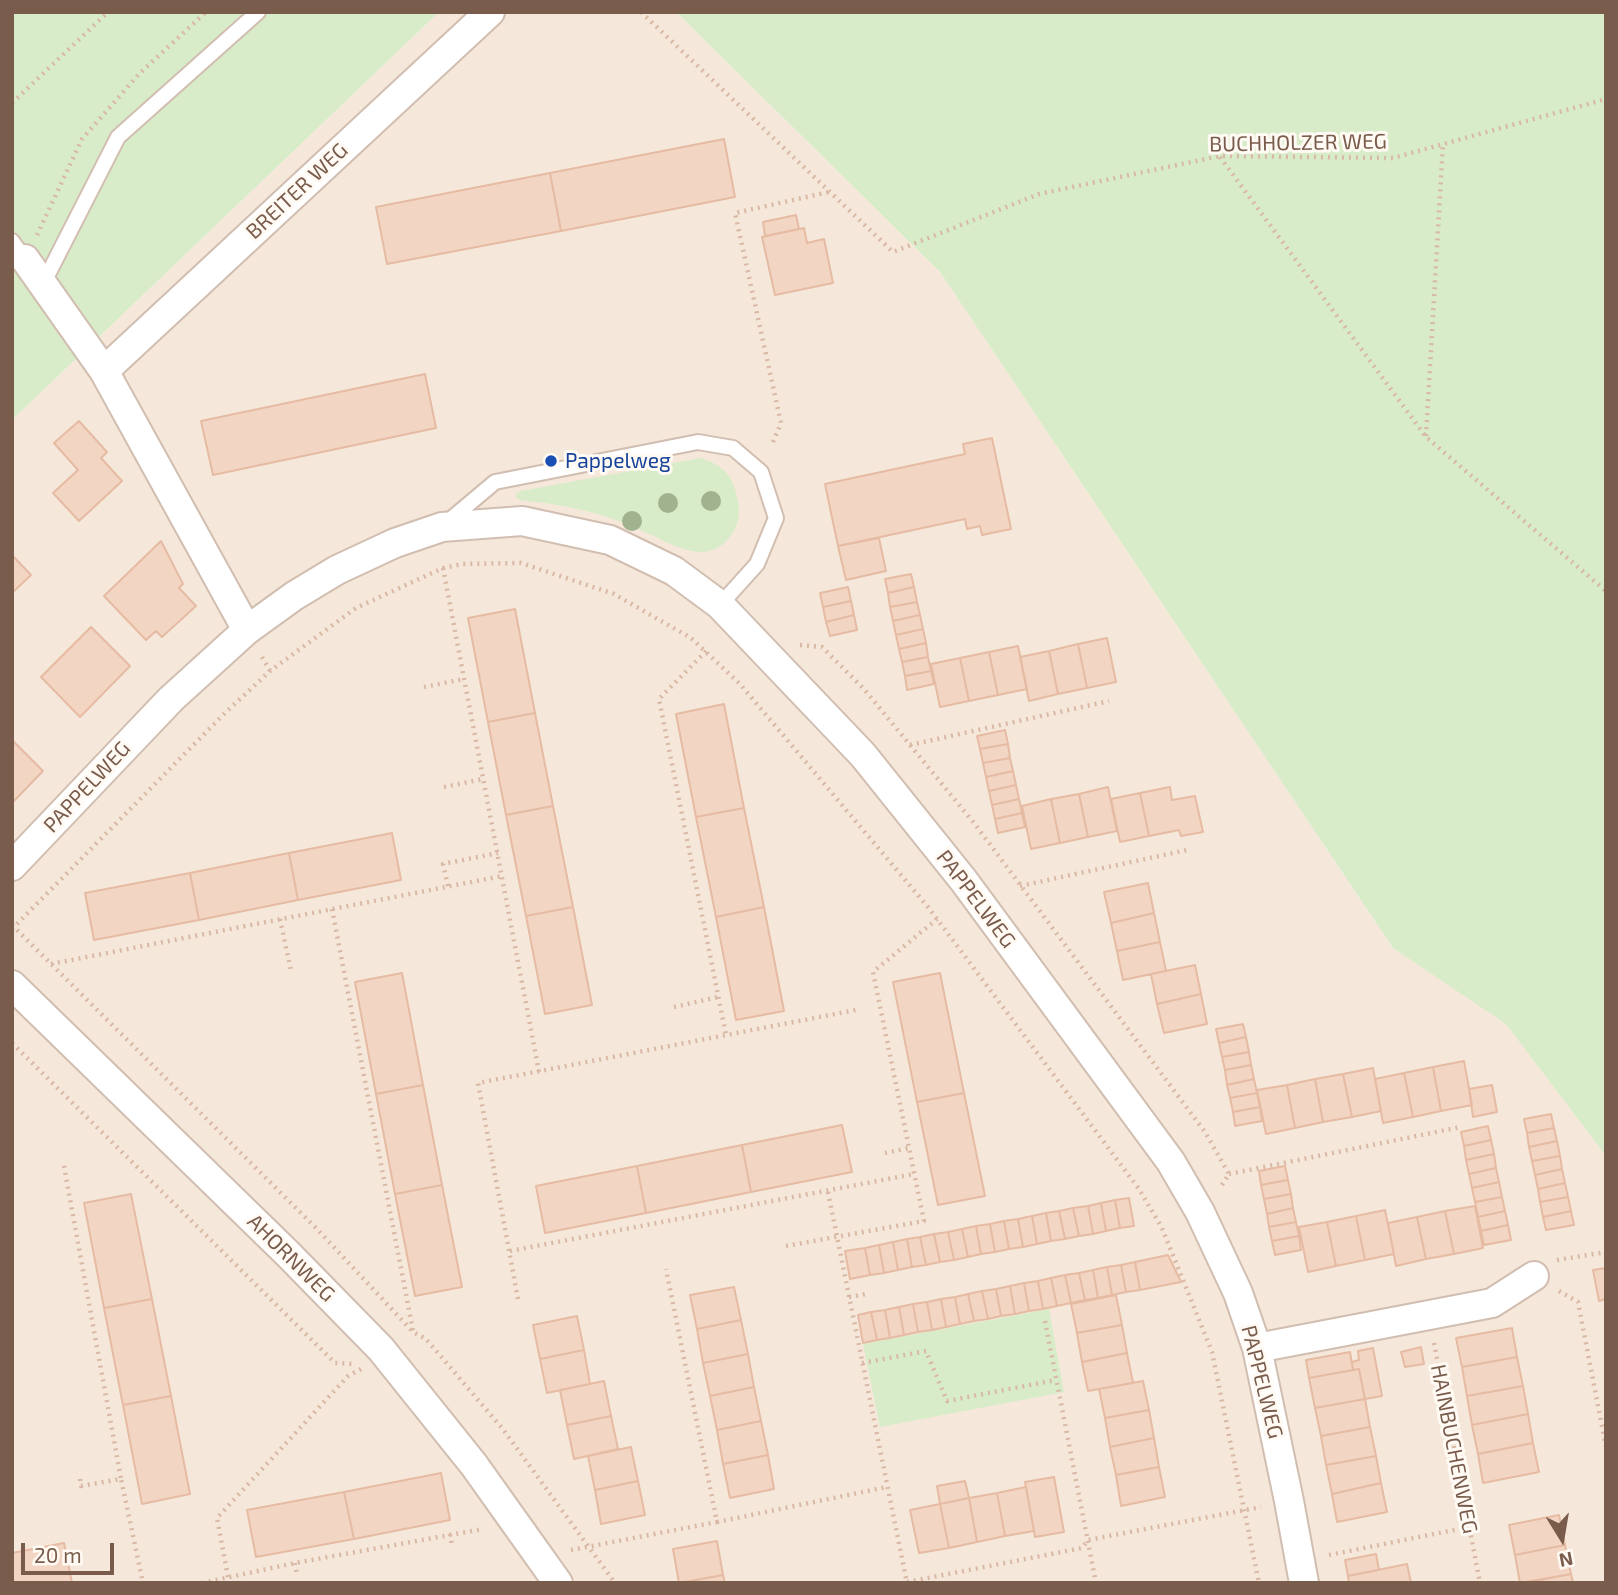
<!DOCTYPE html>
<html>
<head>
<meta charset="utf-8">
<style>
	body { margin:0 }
	#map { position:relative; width:1618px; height:1595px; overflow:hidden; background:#fdf6ec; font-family:"Exo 2",sans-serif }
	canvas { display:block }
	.frame { position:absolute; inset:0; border:14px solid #7a5c4d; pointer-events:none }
	.north { position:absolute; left:1527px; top:1504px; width:70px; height:70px; -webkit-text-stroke:5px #fffaf3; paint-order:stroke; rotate:169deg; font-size:19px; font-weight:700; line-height:28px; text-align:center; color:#7a5c4d }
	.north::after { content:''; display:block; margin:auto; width:24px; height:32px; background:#7a5c4d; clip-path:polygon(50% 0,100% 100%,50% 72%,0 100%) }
	.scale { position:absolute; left:21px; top:1543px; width:93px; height:32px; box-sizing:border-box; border:4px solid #7a5c4d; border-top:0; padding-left:9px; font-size:21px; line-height:24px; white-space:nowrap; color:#7a5c4d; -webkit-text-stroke:5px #fffaf3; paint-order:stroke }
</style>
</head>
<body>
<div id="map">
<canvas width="1618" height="1595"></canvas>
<div class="frame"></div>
<div class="north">N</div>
<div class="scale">20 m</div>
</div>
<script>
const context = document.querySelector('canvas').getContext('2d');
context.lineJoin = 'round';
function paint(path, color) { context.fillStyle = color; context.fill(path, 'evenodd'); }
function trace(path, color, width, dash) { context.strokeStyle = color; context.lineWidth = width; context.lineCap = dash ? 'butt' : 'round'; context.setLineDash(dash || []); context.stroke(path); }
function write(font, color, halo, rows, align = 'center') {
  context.font = font + ' "Exo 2",sans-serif'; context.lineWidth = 6; context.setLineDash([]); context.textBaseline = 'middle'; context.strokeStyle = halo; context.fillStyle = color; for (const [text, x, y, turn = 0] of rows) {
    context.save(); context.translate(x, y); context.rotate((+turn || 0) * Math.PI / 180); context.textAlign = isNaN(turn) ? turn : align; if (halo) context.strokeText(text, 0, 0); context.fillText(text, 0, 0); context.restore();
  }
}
paint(new Path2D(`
	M439,12H676L940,272L1393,948L1506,1023L1606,1156V1583H12V420Z`), '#f5e8da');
paint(new Path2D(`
	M12,12H439L12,420Z
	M676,12H1606V1156L1506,1024L1393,948L940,272Z
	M701,458C718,464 729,470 735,489C740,505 742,520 731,535C709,567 676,546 649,534C632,526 613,518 594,513C570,506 545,503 520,500L516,497V494L521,491Z
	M1049,1309L1064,1392L880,1427L863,1344Z`), '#d8ecc9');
const building = new Path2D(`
	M724,139L735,197L561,231L550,173Z
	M550,173L561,231L387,264L376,207Z
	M796,215L799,229L765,236L763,222Z
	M804,228L807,243L824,239L833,283L775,295L762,237Z
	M425,374L436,428L213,475L201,421Z
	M79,421L107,452L101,458L122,481L79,521L53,493L78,470L54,443Z
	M992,438L1011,529L982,535L980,526L967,529L965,519L838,546L825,484L965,454L963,444Z
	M879,538L886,571L846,580L838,546Z
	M161,541L183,584L179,588L196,606L162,637L156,631L146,640L104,596Z
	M12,555L31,575L12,593Z
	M911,574L914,587L888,593L885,579Z
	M848,587L851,601L823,607L820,593Z
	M914,587L917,602L890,607L888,593Z
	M851,601L854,615L826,622L823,607Z
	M917,602L920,615L893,621L890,607Z
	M515,609L535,713L488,722L468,618Z
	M854,615L857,630L830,636L826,622Z
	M920,615L923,629L896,635L893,621Z
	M91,627L130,666L80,717L41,677Z
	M923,629L926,643L899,649L896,635Z
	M1107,638L1116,682L1087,688L1078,644Z
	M926,643L928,657L902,662L899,649Z
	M1078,644L1087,688L1058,694L1049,651Z
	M1018,646L1027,689L998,695L989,652Z
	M1049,651L1058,694L1029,701L1020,657Z
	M989,652L998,695L969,701L960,658Z
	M928,657L931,671L905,676L902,662Z
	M960,658L969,701L940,707L931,664Z
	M931,671L934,684L907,690L905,676Z
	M724,704L744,808L696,817L676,714Z
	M535,713L553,806L506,815L488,722Z
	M1005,730L1008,744L980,749L977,736Z
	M12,740L43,771L12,803Z
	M1008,744L1010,758L983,763L980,749Z
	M1010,758L1013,771L986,777L983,763Z
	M1013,771L1016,785L989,791L986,777Z
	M1016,785L1019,799L992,805L989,791Z
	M1108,787L1117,831L1088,837L1079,794Z
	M1170,787L1172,800L1195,796L1203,832L1181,836L1179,830L1149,836L1140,793Z
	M1140,793L1149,836L1120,842L1111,799Z
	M1079,794L1088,837L1060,843L1051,799Z
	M1019,799L1022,813L995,819L992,805Z
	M1051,799L1060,843L1031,849L1022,806Z
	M553,806L573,907L526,916L506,815Z
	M744,808L764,907L716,917L696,817Z
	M1022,813L1025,827L998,833L995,819Z
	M392,833L401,880L298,900L289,853Z
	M289,853L298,900L199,920L190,873Z
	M190,873L199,920L94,940L85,893Z
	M1148,883L1154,913L1111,923L1104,892Z
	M573,907L592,1005L545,1014L526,916Z
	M764,907L784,1011L736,1020L716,917Z
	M1154,913L1160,942L1117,951L1111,923Z
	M1160,942L1166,971L1123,980L1117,951Z
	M1195,965L1201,994L1157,1004L1151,974Z
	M402,973L423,1085L376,1094L355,982Z
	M940,973L964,1093L917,1102L893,982Z
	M1201,994L1207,1024L1164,1033L1157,1004Z
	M1243,1024L1246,1037L1219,1043L1216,1029Z
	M1246,1037L1249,1052L1222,1057L1219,1043Z
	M1249,1052L1251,1065L1225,1070L1222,1057Z
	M1464,1061L1472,1105L1441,1111L1433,1067Z
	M1251,1065L1254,1079L1227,1085L1225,1070Z
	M1433,1067L1441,1111L1413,1117L1404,1073Z
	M1373,1068L1381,1111L1352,1117L1343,1074Z
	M1404,1073L1413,1117L1383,1123L1375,1079Z
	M1343,1074L1352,1117L1323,1122L1315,1079Z
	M1254,1079L1257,1093L1230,1098L1227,1085Z
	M1315,1079L1323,1122L1295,1128L1287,1085Z
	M423,1085L442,1185L395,1194L376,1094Z
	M1287,1085L1295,1128L1266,1134L1257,1090Z
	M1492,1085L1497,1112L1473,1117L1469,1089Z
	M964,1093L985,1196L938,1205L917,1102Z
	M1257,1093L1260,1107L1233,1112L1230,1098Z
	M1260,1107L1262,1121L1235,1126L1233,1112Z
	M1551,1114L1554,1128L1527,1133L1524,1119Z
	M842,1125L852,1172L751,1192L742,1145Z
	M1488,1126L1491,1140L1464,1146L1461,1132Z
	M1554,1128L1557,1141L1529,1147L1527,1133Z
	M1491,1140L1494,1154L1466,1160L1464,1146Z
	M1557,1141L1560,1156L1532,1161L1529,1147Z
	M742,1145L751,1192L646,1213L637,1166Z
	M1494,1154L1496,1168L1469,1174L1466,1160Z
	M1560,1156L1562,1169L1535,1175L1532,1161Z
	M637,1166L646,1213L545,1233L536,1186Z
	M1285,1166L1288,1180L1261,1185L1259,1171Z
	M1496,1168L1499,1182L1472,1188L1469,1174Z
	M1562,1169L1565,1183L1538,1189L1535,1175Z
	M1288,1180L1291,1194L1264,1199L1261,1185Z
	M1499,1182L1502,1197L1475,1202L1472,1188Z
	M1565,1183L1568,1197L1540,1202L1538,1189Z
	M442,1185L462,1287L415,1296L395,1194Z
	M131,1194L152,1299L104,1308L84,1203Z
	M1291,1194L1293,1208L1267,1214L1264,1199Z
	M1502,1197L1505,1211L1478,1217L1475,1202Z
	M1568,1197L1571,1211L1543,1217L1540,1202Z
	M1129,1198L1134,1226L1120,1228L1115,1200Z
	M1115,1200L1120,1228L1106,1231L1101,1203Z
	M1101,1203L1106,1231L1093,1234L1088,1206Z
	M1088,1206L1093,1234L1079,1236L1073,1208Z
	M1475,1206L1483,1248L1454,1254L1445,1211Z
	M1073,1208L1079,1236L1065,1239L1059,1211Z
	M1293,1208L1296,1222L1269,1227L1267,1214Z
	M1385,1210L1394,1254L1365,1260L1356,1216Z
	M1059,1211L1065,1239L1051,1241L1046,1213Z
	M1445,1211L1454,1254L1426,1259L1417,1217Z
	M1505,1211L1508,1225L1481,1231L1478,1217Z
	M1571,1211L1574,1225L1546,1230L1543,1217Z
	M1046,1213L1051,1241L1037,1244L1032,1216Z
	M1032,1216L1037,1244L1023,1247L1018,1219Z
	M1356,1216L1365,1260L1336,1266L1327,1222Z
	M1417,1217L1426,1259L1396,1266L1388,1223Z
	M1018,1219L1023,1247L1009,1249L1004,1221Z
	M1004,1221L1009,1249L995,1252L990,1224Z
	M1296,1222L1299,1236L1272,1241L1269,1227Z
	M1327,1222L1336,1266L1308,1272L1299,1227Z
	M990,1224L995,1252L981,1254L976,1226Z
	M1508,1225L1511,1240L1484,1245L1481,1231Z
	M976,1226L981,1254L968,1257L962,1229Z
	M962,1229L968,1257L954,1260L948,1232Z
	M948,1232L954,1260L940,1262L934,1234Z
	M934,1234L940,1262L926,1265L920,1237Z
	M1299,1236L1301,1250L1275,1255L1272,1241Z
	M920,1237L926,1265L912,1267L907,1239Z
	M907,1239L912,1267L898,1270L893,1242Z
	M893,1242L898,1270L884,1273L879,1245Z
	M879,1245L884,1273L870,1275L865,1248Z
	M865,1248L870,1275L850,1279L845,1251Z
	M1168,1255L1181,1282L1140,1290L1135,1262Z
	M1135,1262L1140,1290L1126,1292L1121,1265Z
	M1121,1265L1126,1292L1112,1295L1107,1267Z
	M1107,1267L1112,1295L1098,1298L1093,1270Z
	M1606,1268V1299L1599,1301L1593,1270Z
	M1093,1270L1098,1298L1085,1300L1079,1273Z
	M1079,1273L1085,1300L1071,1303L1065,1275Z
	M1065,1275L1071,1303L1057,1306L1051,1278Z
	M1051,1278L1057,1306L1043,1309L1038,1281Z
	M1038,1281L1043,1309L1029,1311L1024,1283Z
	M1024,1283L1029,1311L1015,1314L1010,1286Z
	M1010,1286L1015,1314L1001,1316L996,1289Z
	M734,1287L741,1320L697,1329L690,1295Z
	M996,1289L1001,1316L988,1319L982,1291Z
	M982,1291L988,1319L974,1321L968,1294Z
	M968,1294L974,1321L960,1324L955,1297Z
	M1116,1295L1122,1325L1077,1333L1071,1304Z
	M955,1297L960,1324L946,1327L941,1299Z
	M152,1299L171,1396L123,1405L104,1308Z
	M941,1299L946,1327L932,1330L927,1302Z
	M927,1302L932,1330L918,1332L913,1304Z
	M913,1304L918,1332L904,1335L899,1307Z
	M899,1307L904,1335L890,1338L885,1310Z
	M885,1310L890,1338L877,1340L871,1312Z
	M871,1312L877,1340L863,1343L858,1315Z
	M577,1316L584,1350L540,1359L533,1325Z
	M741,1320L748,1354L703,1363L697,1329Z
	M1122,1325L1127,1353L1082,1362L1077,1333Z
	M1512,1328L1517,1357L1462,1367L1456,1338Z
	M1421,1347L1424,1364L1405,1367L1401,1352Z
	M1373,1348L1382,1396L1365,1399L1359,1369L1353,1370L1352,1362L1359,1360L1358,1351Z
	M584,1350L590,1384L547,1393L540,1359Z
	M1350,1352L1353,1370L1309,1378L1306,1360Z
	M1127,1353L1133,1383L1088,1391L1082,1362Z
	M748,1354L754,1387L710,1396L703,1363Z
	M1517,1357L1523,1386L1467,1396L1462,1367Z
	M1359,1369L1365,1399L1315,1408L1309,1378Z
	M604,1381L611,1416L567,1425L560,1390Z
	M1143,1381L1149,1410L1105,1418L1099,1389Z
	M1523,1386L1528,1414L1472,1425L1467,1396Z
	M754,1387L761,1421L717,1430L710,1396Z
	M171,1396L190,1494L142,1504L123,1405Z
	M1365,1399L1370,1427L1321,1436L1315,1408Z
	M1149,1410L1154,1438L1110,1447L1105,1418Z
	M1528,1414L1533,1443L1478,1454L1472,1425Z
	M611,1416L618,1449L574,1459L567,1425Z
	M761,1421L768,1455L723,1464L717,1430Z
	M1370,1427L1376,1456L1326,1465L1321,1436Z
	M1154,1438L1159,1467L1116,1475L1110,1447Z
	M1533,1443L1539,1472L1483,1483L1478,1454Z
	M631,1447L638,1481L595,1490L588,1456Z
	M768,1455L774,1489L730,1498L723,1464Z
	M1376,1456L1381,1483L1332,1494L1326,1465Z
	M1159,1467L1165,1497L1121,1506L1116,1475Z
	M441,1473L450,1520L354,1539L344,1492Z
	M1054,1477L1064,1532L1035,1537L1025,1482Z
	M638,1481L645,1515L601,1524L595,1490Z
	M965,1481L969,1498L940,1504L937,1486Z
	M1381,1483L1387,1512L1337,1522L1332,1494Z
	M1026,1487L1034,1531L1005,1536L997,1493Z
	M344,1492L354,1539L256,1557L247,1510Z
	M997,1493L1005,1536L977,1542L969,1498Z
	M969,1498L977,1542L949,1548L940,1504Z
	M940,1504L949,1548L919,1553L910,1510Z
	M1559,1515L1565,1545L1515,1555L1509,1525Z
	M717,1541L723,1575L679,1583L673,1549Z
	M64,1543L72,1583H12V1553Z
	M1565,1545L1571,1574L1520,1583L1515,1555Z
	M1376,1554L1379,1570L1348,1576L1345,1560Z
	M1407,1564L1411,1583H1349L1348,1576Z
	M1571,1574L1573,1583H1524Z
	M723,1575L725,1583H681Z`);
paint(building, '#f3d5c3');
trace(building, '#e6bba3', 2);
const lane = new Path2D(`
	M12,241L25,259
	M43,284L118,137L258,12
	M445,524L495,482L698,442L733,448L761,472L776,518L757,564L720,605`);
const street = new Path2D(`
	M25,259L104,371L247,630
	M104,371L490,12
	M12,866L171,699L247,630L294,596L337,570L395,543L442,527L522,521L610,540L674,571L720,605L863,755L964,881L1171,1162L1200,1212L1238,1293L1257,1348L1289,1501L1304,1583
	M12,985L288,1254L381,1349L474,1465L558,1583
	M1257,1348L1492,1303L1534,1276`);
trace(lane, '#d1beb0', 18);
trace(street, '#d1beb0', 32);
trace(new Path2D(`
	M641,12L893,252L1039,194L1220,156L1393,158L1606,99
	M12,103L108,12
	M1220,157L1426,437L1606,591
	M37,235L82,139L139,74L206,12
	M1426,436L1443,144
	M773,442L781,423L735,213L829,192
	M443,568L539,1072
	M800,645L822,647L864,689L910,745L974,823L1205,1132L1229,1174L1220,1188
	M706,651L659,699L726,1035
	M262,657L270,671
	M424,687L464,679
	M910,745L1109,701
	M444,787L483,779
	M448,886L443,864L498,853
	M1020,886L1187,850
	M332,909L413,1331
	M280,919L291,971
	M12,925L318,1230L413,1332L426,1339L502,1428L615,1583
	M12,929L223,715L270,671L356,608L443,568L463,564L521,563L614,594L691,638L740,684L928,907L1139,1189L1162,1228L1212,1352L1259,1583
	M51,964L502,876
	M674,1007L718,997
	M12,1043L335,1363L355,1364
	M885,1153L909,1148
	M64,1166L121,1479
	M1229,1174L1461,1127
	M828,1192L907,1583
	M786,1246L924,1221L873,972L937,919
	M510,1251L914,1174
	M1557,1260L1606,1252
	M1559,1291L1578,1302L1606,1447
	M849,1297L866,1294
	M518,1299L478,1083L856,1010
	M1045,1321L1096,1583
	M1434,1343L1480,1583
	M862,1363L926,1351L947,1401L1056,1380
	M80,1479L81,1486L121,1479L143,1583
	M717,1522L887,1487
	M450,1534L452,1546
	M571,1550L717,1522L666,1269
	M1329,1555L1469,1527
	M295,1563L297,1575
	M228,1577L217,1518L348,1376L361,1369
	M907,1582L1082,1548L1088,1540L1261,1507
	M202,1583L295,1563L483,1529`), '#d9b8a5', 4.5, [2, 5]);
trace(lane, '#fff', 14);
trace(street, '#fff', 28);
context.fillStyle = '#a0b28e';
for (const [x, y] of [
	[711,501],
	[668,503],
	[632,521]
]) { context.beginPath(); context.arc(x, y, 10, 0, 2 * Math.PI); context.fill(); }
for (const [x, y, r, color] of [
	[551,461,7,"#1a4fb4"]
]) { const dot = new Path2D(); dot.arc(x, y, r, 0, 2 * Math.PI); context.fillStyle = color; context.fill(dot); trace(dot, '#fffaf3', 2.5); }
write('21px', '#7a5c4d', '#fffaf3', [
	["BUCHHOLZER WEG",1298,143,-1],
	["BREITER WEG",297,191,-43],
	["PAPPELWEG",87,787,-47],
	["PAPPELWEG",976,899,53],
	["AHORNWEG",291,1258,45],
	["PAPPELWEG",1262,1382,76],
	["HAINBUCHENWEG",1454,1449,79]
]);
write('21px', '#164399', '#fffaf3', [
	["Pappelweg",565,461]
], 'left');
</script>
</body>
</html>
